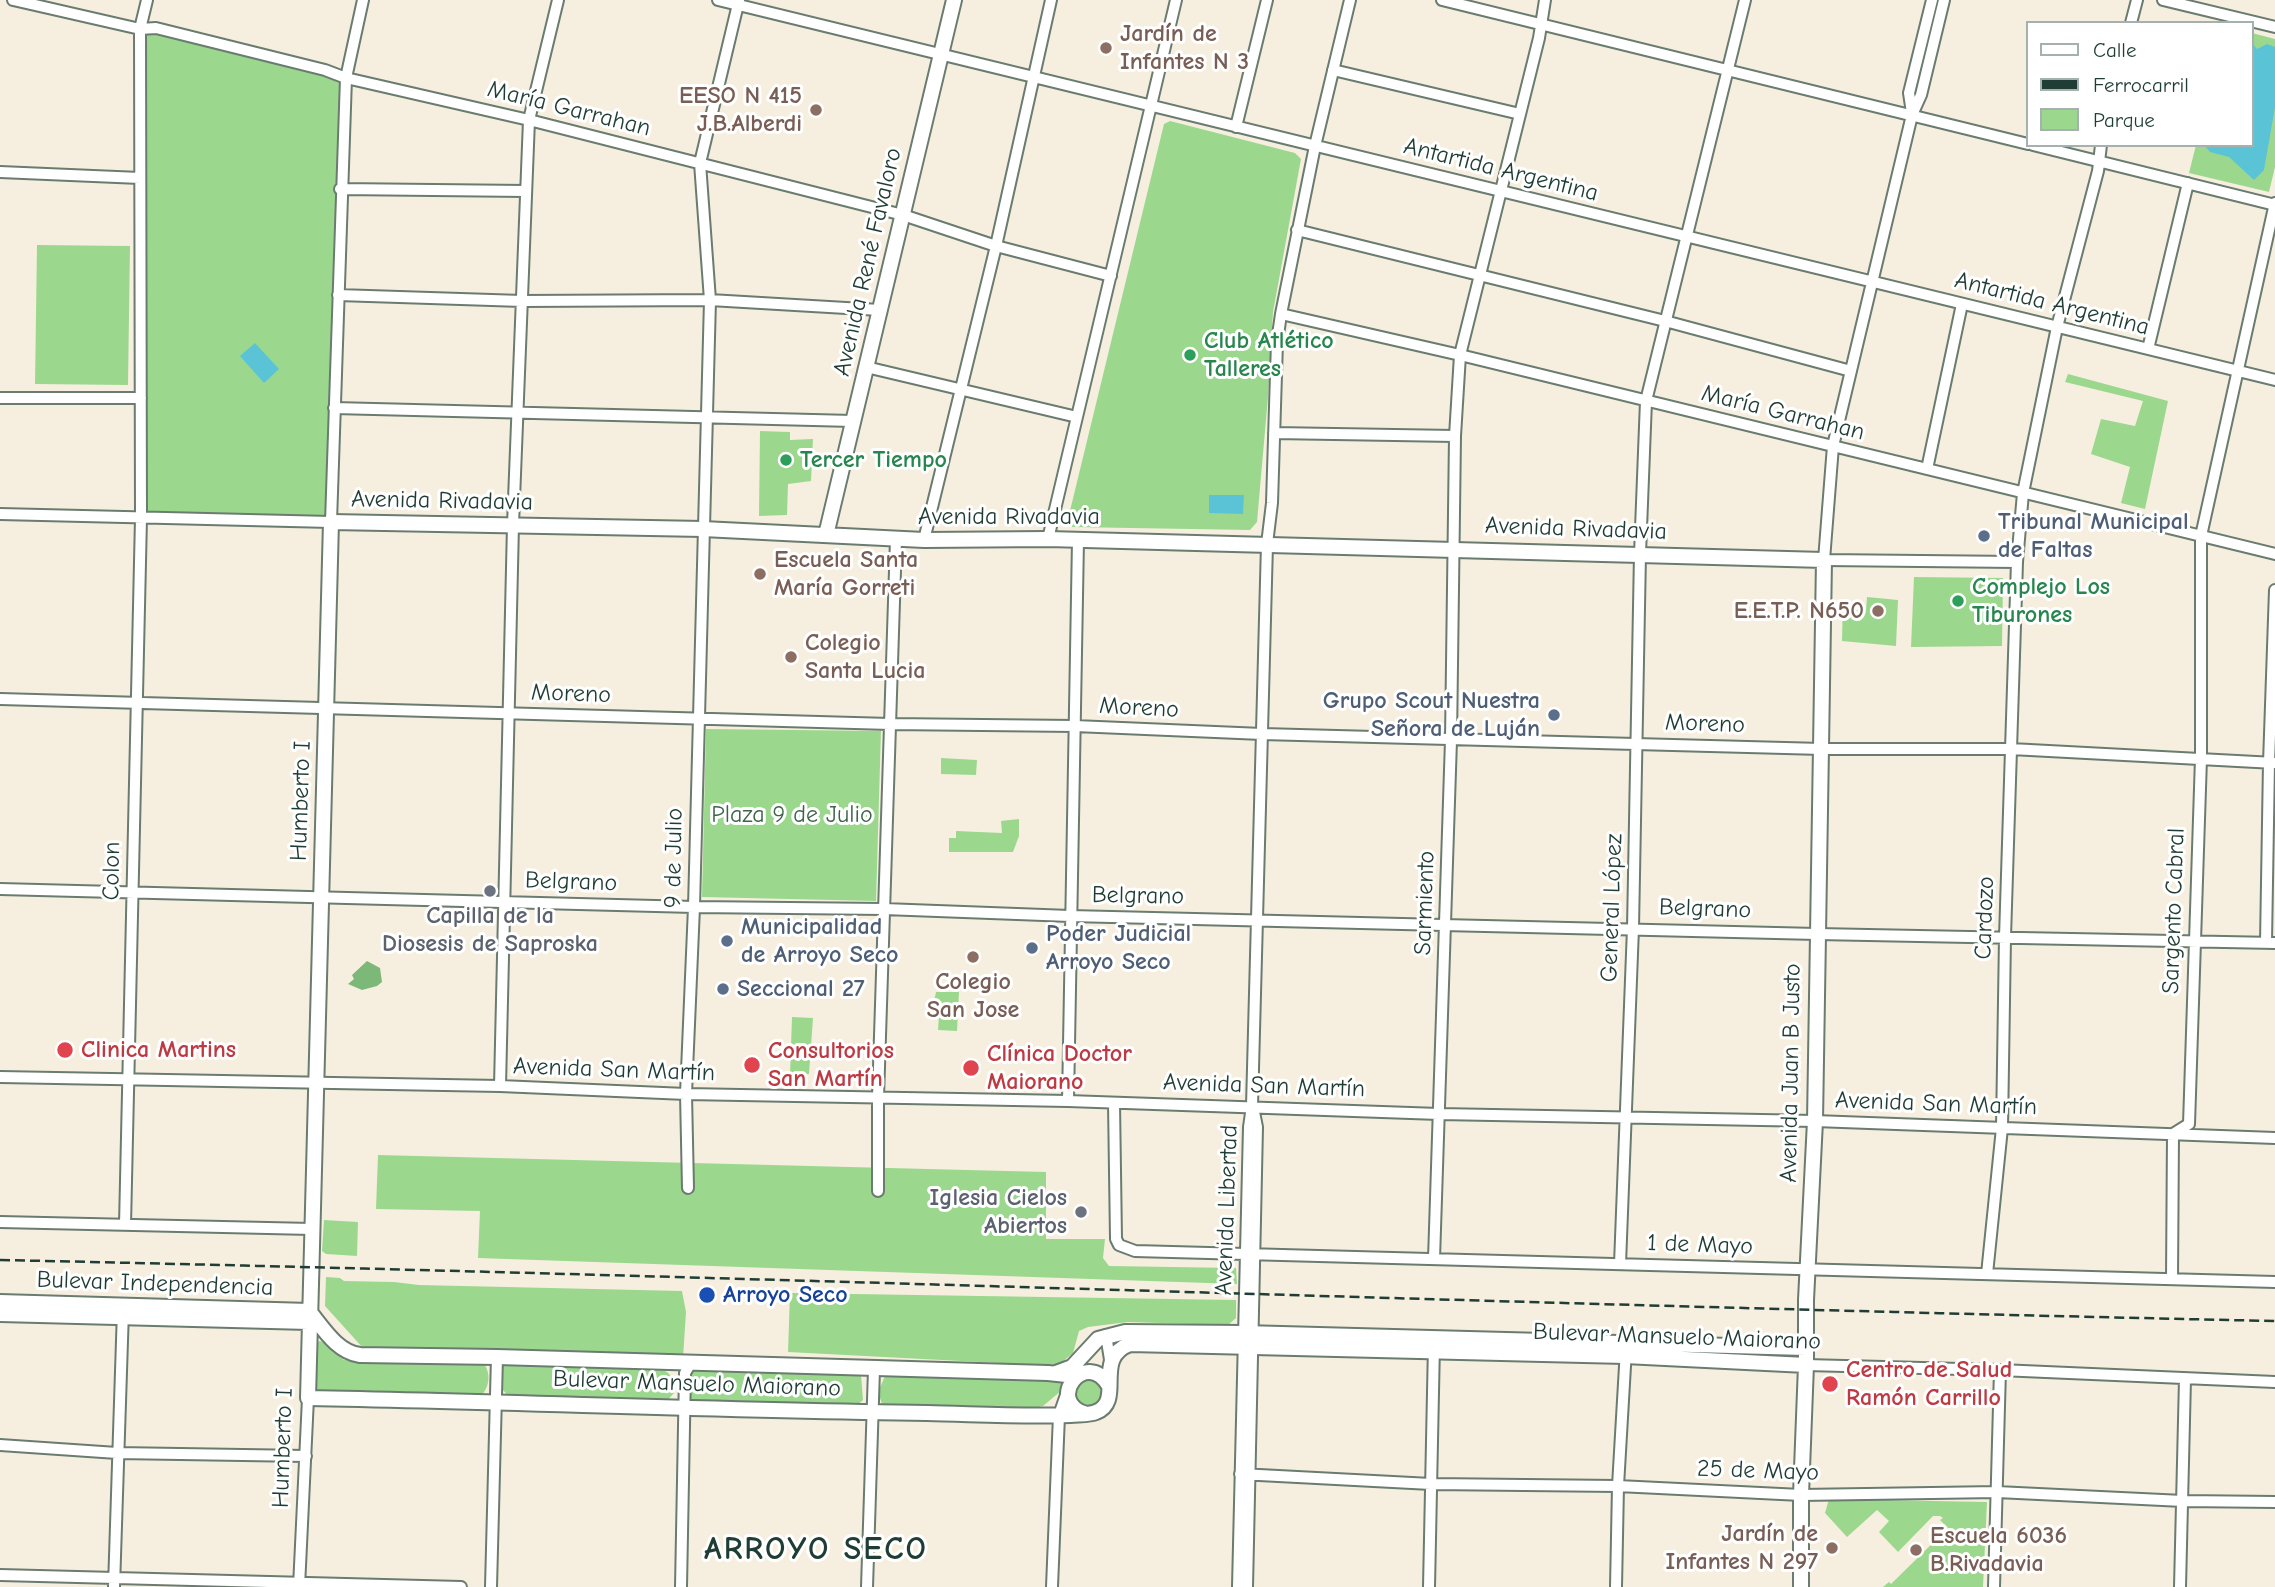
<!DOCTYPE html>
<html>
<head>
<meta charset="utf-8">
<style>
	body { margin:0 }
	#map { position:relative; width:2275px; height:1587px; overflow:hidden; background:#f6efdf; font-family:"Comic Neue",sans-serif }
	canvas { display:block }
	.legend { position:absolute; left:2026px; top:21px; width:228px; height:126px; box-sizing:border-box; background:#fff; border:2px solid #a5b1ae; margin:0; padding:9px 12px; list-style:none; font-size:21px; color:#1f3d34 }
	.legend li { display:flex; align-items:center; gap:14px; height:35px }
	.legend b { width:35px; border:2px solid #a5b1ae }
</style>
</head>
<body>
<div id="map">
<canvas width="2275" height="1587"></canvas>
<ul class="legend">
<li><b style="height:9px;background:#fff"></b>Calle</li>
<li><b style="height:9px;background:#1f3d34"></b>Ferrocarril</li>
<li><b style="height:19px;background:#9bd88d"></b>Parque</li>
</ul>
</div>
<script>
const context = document.querySelector('canvas').getContext('2d');
context.lineJoin = 'round';
function paint(path, color) { context.fillStyle = color; context.fill(path, 'evenodd'); }
function trace(path, color, width, dash) { context.strokeStyle = color; context.lineWidth = width; context.lineCap = dash ? 'butt' : 'round'; context.setLineDash(dash || []); context.stroke(path); }
function write(font, color, halo, rows, align = 'center') {
  context.font = font + ' "Comic Neue",sans-serif'; context.lineWidth = 6; context.setLineDash([]); context.textBaseline = 'middle'; context.strokeStyle = halo; context.fillStyle = color; for (const [text, x, y, turn = 0] of rows) {
    context.save(); context.translate(x, y); context.rotate((+turn || 0) * Math.PI / 180); context.textAlign = isNaN(turn) ? turn : align; if (halo) context.strokeText(text, 0, 0); context.fillText(text, 0, 0); context.restore();
  }
}
paint(new Path2D(`
	M140,29L346,78L331,522L141,518Z
	M2252,33L2275,39V167L2269,192L2189,173L2196,145H2252Z
	M1170,121L1295,153L1301,159L1273,312L1268,397L1257,522L1250,530L1072,527L1068,519L1164,124Z
	M37,245L130,246L128,385L35,384Z
	M2068,374L2168,401L2145,509L2121,503L2130,467L2091,454L2101,419L2135,426L2143,401L2065,382Z
	M760,431L790,432V440L813,439L811,481L788,484L787,515L759,516Z
	M1914,577L2003,578L2002,646L1911,647Z
	M1867,597L1898,600L1896,646L1842,641L1843,599H1849V610H1866Z
	M706,729L881,731L876,901L702,897Z
	M941,758L977,760L976,775L941,774Z
	M1019,819V836L1013,852H949V838H956V831L1002,833L1001,821Z
	M936,992H959L957,1031L938,1030L939,1016H931Z
	M792,1017L813,1018L809,1074L790,1075Z
	M378,1155L1046,1172V1239H1105L1103,1258L1109,1266L1236,1268L1237,1284L478,1258L480,1211L376,1209Z
	M324,1220L358,1222L357,1256L326,1254L322,1251Z
	M326,1277L340,1278L344,1281L394,1282L419,1285L682,1291L686,1312L683,1358L363,1348L325,1306Z
	M790,1293L1236,1300V1318L1228,1325L1128,1322L1088,1327L1079,1331L1073,1353L1057,1366L788,1352Z
	M319,1341L324,1342L344,1360L482,1362C492,1371 490,1390 479,1397L318,1392L315,1386L316,1345Z
	M504,1362L655,1367C671,1372 674,1376 674,1393L666,1402L510,1398L502,1389V1365Z
	M693,1370L861,1374L863,1400L855,1407L695,1403C685,1396 686,1378 693,1370Z
	M890,1374L1057,1378L1061,1383V1391L1043,1406L1029,1409L888,1408L882,1404L878,1392L885,1376Z
	M1075 1393a14 14 0 1 1 28 0a14 14 0 1 1-28 0Z
	M1829,1499L1987,1502L1983,1587H1883L1889,1582L1891,1584L1948,1528L1940,1520L1943,1518L1940,1516H1933L1898,1552L1879,1532L1889,1521L1877,1510L1847,1537L1825,1513Z`), '#9bd88d');
paint(new Path2D(`
	M367,961L380,968L382,982L377,986L362,990L348,984L354,979L352,975Z`), '#7cb878');
paint(new Path2D(`
	M2252,43L2257,49L2267,44L2275,47V107L2264,170L2254,180L2229,157L2210,152L2204,145H2252Z
	M255,343L279,369L264,383L240,356Z
	M1209,495H1244L1243,514L1209,513Z`), '#5ac4d6');
const minor = new Path2D(`
	M13,0L140,29L156,28L325,70L346,78L529,120L903,215L996,246L1111,276
	M718,0L2275,380
	M1442,0L2028,144
	M1944,0L1921,95L1912,115L1833,446L1824,560L2017,562
	M2163,0L2275,27
	M2131,23L2137,0
	M1333,70L1520,114
	M1912,113L1909,93L1932,0
	M1236,127L1267,0
	M2033,145L2275,205
	M0,172L140,178
	M340,189L526,191
	M1297,230L1665,321L1851,371
	M338,295L522,301L710,300L880,310
	M1281,314L1460,355L2275,554
	M2148,349L2188,183
	M866,367L1077,417
	M0,398H141
	M334,408L853,421
	M1274,433L1455,436
	M1927,469L1962,304
	M0,514L331,522L346,78L363,0
	M1048,539L1176,0
	M924,540L996,246L1051,0
	M0,699L890,724L1075,726L1262,734L1822,749H2011L2275,763
	M0,889L694,907L884,909L1070,916L1817,934L2275,943
	M2266,942L2269,763L2275,590
	M0,1077L500,1086L686,1094L1068,1101L1439,1114L1815,1121L2275,1138
	M500,1086L513,525L529,120L558,0
	M1068,1101L1078,540
	M1114,1103L1116,1239L1119,1245L1135,1251L2275,1282
	M688,1188L686,1094L694,907L710,300L700,163L739,0
	M878,1191V1098L896,539
	M0,1222L312,1229
	M125,1225L141,518L140,29L147,0
	M1434,1259L1451,740L1455,436L1460,355L1539,38L1545,0
	M1620,1264L1633,928L1640,554L1646,401L1745,0
	M1987,1274L2002,1128L2005,937L2017,562L2023,493L2057,327L2098,171L2101,145
	M2172,1279L2173,1134L2189,1124L2201,758V536L2275,203
	M1106,1335L1111,1366
	M1806,1365L2000,1370L2275,1382
	M0,1445L117,1453L306,1456
	M1240,1474L1431,1484L1618,1486L1801,1495L1997,1492L2183,1501L2275,1502
	M0,1575L461,1587
	M114,1587L123,1310
	M299,1587L308,1398
	M491,1587L497,1357
	M681,1587L685,1373L691,1363
	M867,1587L874,1369
	M1052,1587L1059,1415L1067,1392
	M1238,1587L1249,1127L1252,1106L1267,544L1272,503L1277,342L1281,314L1315,146L1350,0
	M1247,1587L1257,1127L1254,1112
	M1429,1587L1434,1344
	M1616,1587L1618,1486L1626,1349
	M1994,1587L2000,1370
	M2180,1587L2185,1379`);
const major = new Path2D(`
	M826,535L954,0
	M0,1302L309,1311
	M309,1311C323,1328 337,1352 360,1355L497,1357L1048,1373L1076,1376
	M0,1314L309,1322
	M1056,1373L1072,1367L1098,1339L1125,1332L1244,1333L1806,1348
	M1086,1414C1044,1401 1086,1347 1109,1386
	M1801,1587V1495L1806,1365V1300L1815,1121L1824,560L1048,539L924,540L703,529L331,522L308,1398C514,1402 721,1410 927,1413C975,1414 1023,1417 1070,1415C1078,1414 1089,1415 1096,1412C1125,1401 1092,1358 1130,1344L1625,1356L1806,1365`);
trace(minor, '#6a7b70', 14);
trace(major, '#6a7b70', 18);
trace(minor, '#fff', 10);
trace(major, '#fff', 14);
trace(new Path2D(`
	M0,1260C758,1276 1517,1305 2275,1321`), '#1f3d34', 2.5, [10, 5]);
for (const [x, y, r, color] of [
	[1106,48,7,"#8d6e63"],
	[816,110,7,"#8d6e63"],
	[1190,355,7,"#2e9e5b"],
	[786,460,7,"#2e9e5b"],
	[1984,536,7,"#5c6f8a"],
	[760,574,7,"#8d6e63"],
	[1958,601,7,"#2e9e5b"],
	[1878,611,7,"#8d6e63"],
	[791,657,7,"#8d6e63"],
	[1554,715,7,"#5c6f8a"],
	[490,891,7,"#6b7280"],
	[727,941,7,"#5c6f8a"],
	[1032,948,7,"#5c6f8a"],
	[973,957,7,"#8d6e63"],
	[723,989,7,"#5c6f8a"],
	[65,1050,9,"#e0444e"],
	[752,1065,9,"#e0444e"],
	[971,1068,9,"#e0444e"],
	[1081,1212,7,"#6b7280"],
	[707,1295,9,"#1a4fb4"],
	[1830,1384,9,"#e0444e"],
	[1832,1548,7,"#8d6e63"],
	[1916,1550,7,"#8d6e63"]
]) { const dot = new Path2D(); dot.arc(x, y, r, 0, 2 * Math.PI); context.fillStyle = color; context.fill(dot); trace(dot, '#fff', 2.5); }
write('bold 24px', '#785e54', '#fff', [
	["Jardín de",1120,34],
	["Infantes N 3",1120,62],
	["EESO N 415",802,96,"right"],
	["J.B.Alberdi",802,124,"right"],
	["Escuela Santa",774,560],
	["María Gorreti",774,588],
	["E.E.T.P. N650",1864,611,"right"],
	["Colegio",805,643],
	["Santa Lucia",805,671],
	["Colegio",973,982,"center"],
	["San Jose",973,1010,"center"],
	["Jardín de",1818,1534,"right"],
	["Infantes N 297",1818,1562,"right"],
	["Escuela 6036",1930,1536],
	["B.Rivadavia",1930,1564]
], 'left');
write('24px', '#1f3d34', '#fff', [
	["María Garrahan",569,109,14],
	["Antartida Argentina",1501,170,14],
	["Avenida René Favaloro",868,262,-77],
	["Antartida Argentina",2052,304,14],
	["María Garrahan",1783,413,14],
	["Avenida Rivadavia",442,501,1],
	["Avenida Rivadavia",1009,517],
	["Avenida Rivadavia",1576,529,2],
	["Moreno",571,694,2],
	["Moreno",1139,708,3],
	["Moreno",1705,724,2],
	["Humberto I",301,801,-88],
	["9 de Julio",674,858,-89],
	["Colon",112,871,-89],
	["Belgrano",571,882,2],
	["Belgrano",1138,896,1],
	["Sarmiento",1425,903,-88],
	["General López",1612,908,-88],
	["Belgrano",1705,909,2],
	["Sargento Cabral",2174,911,-88],
	["Cardozo",1985,918,-88],
	["Avenida San Martín",614,1070,2],
	["Avenida Juan B Justo",1791,1073,-89],
	["Avenida San Martín",1264,1086,2],
	["Avenida San Martín",1936,1104,2],
	["Avenida Libertad",1227,1210,-88],
	["1 de Mayo",1700,1245,2],
	["Bulevar Independencia",155,1284,2],
	["Bulevar Mansuelo Maiorano",1677,1337,2],
	["Bulevar Mansuelo Maiorano",697,1384,2],
	["Humberto I",283,1448,-88],
	["25 de Mayo",1758,1471,2]
]);
write('bold 24px', '#27864d', '#fff', [
	["Club Atlético",1204,341],
	["Talleres",1204,369],
	["Tercer Tiempo",800,460],
	["Complejo Los",1972,587],
	["Tiburones",1972,615]
], 'left');
write('bold 24px', '#4e5e75', '#fff', [
	["Tribunal Municipal",1998,522],
	["de Faltas",1998,550],
	["Grupo Scout Nuestra",1540,701,"right"],
	["Señora de Luján",1540,729,"right"],
	["Municipalidad",741,927],
	["de Arroyo Seco",741,955],
	["Poder Judicial",1046,934],
	["Arroyo Seco",1046,962],
	["Seccional 27",737,989]
], 'left');
write('24px', '#3e644a', '#fff', [
	["Plaza 9 de Julio",792,815]
]);
write('bold 24px', '#5b616d', '#fff', [
	["Capilla de la",490,916],
	["Diosesis de Saproska",490,944],
	["Iglesia Cielos",1067,1198,"right"],
	["Abiertos",1067,1226,"right"]
]);
write('bold 24px', '#be3a42', '#fff', [
	["Clinica Martins",81,1050],
	["Consultorios",768,1051],
	["San Martín",768,1079],
	["Clínica Doctor",987,1054],
	["Maiorano",987,1082],
	["Centro de Salud",1846,1370],
	["Ramón Carrillo",1846,1398]
], 'left');
write('bold 24px', '#164399', '#fff', [
	["Arroyo Seco",723,1295]
], 'left');
context.letterSpacing = '2px';
write('bold 32px', '#1f3d34', '#fff', [
	["ARROYO SECO",816,1550]
]);
context.letterSpacing = '0px';
</script>
</body>
</html>
